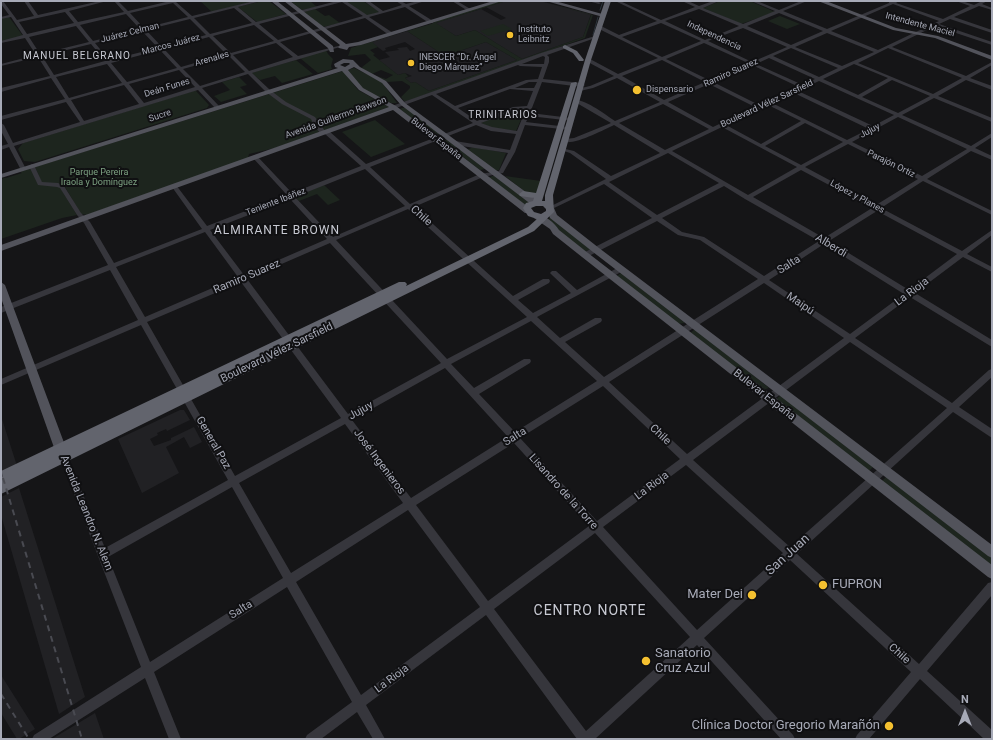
<!DOCTYPE html>
<html>
<head>
<meta charset="utf-8">
<style>
	body { margin:0 }
	#map { position:relative; width:993px; height:740px; overflow:hidden; background:#151517; font-family:Roboto,sans-serif }
	canvas { display:block }
	.frame { position:absolute; inset:0; border:2px solid #a7aab7; pointer-events:none }
	.north { position:absolute; left:945px; top:692px; width:40px; height:40px; -webkit-text-stroke:3px #101012; paint-order:stroke; rotate:0deg; font-size:11px; font-weight:700; line-height:16px; text-align:center; color:#a7aab7 }
	.north::after { content:''; display:block; margin:auto; width:14px; height:18px; background:#a7aab7; clip-path:polygon(50% 0,100% 100%,50% 72%,0 100%) }
</style>
</head>
<body>
<div id="map">
<canvas width="993" height="740"></canvas>
<div class="frame"></div>
<div class="north">N</div>
</div>
<script>
const context = document.querySelector('canvas').getContext('2d');
context.lineJoin = 'round';
function paint(path, color) { context.fillStyle = color; context.fill(path, 'evenodd'); }
function trace(path, color, width, dash) { context.strokeStyle = color; context.lineWidth = width; context.lineCap = dash ? 'butt' : 'round'; context.setLineDash(dash || []); context.stroke(path); }
function write(font, color, halo, rows, align = 'center') {
  context.font = font + ' Roboto,sans-serif'; context.lineWidth = 4; context.setLineDash([]); context.textBaseline = 'middle'; context.strokeStyle = halo; context.fillStyle = color; for (const [text, x, y, turn = 0] of rows) {
    context.save(); context.translate(x, y); context.rotate((+turn || 0) * Math.PI / 180); context.textAlign = isNaN(turn) ? turn : align; if (halo) context.strokeText(text, 0, 0); context.fillText(text, 0, 0); context.restore();
  }
}
paint(new Path2D(`
	M506,1H540L591,14L583,37L522,59L475,30L456,36L435,23L481,9L501,20L506,18L486,7Z
	M407,31L445,56L486,42L517,60L429,91L415,82L411,83L405,78L412,76L405,73L398,75L379,60L390,57L385,52L399,50L397,48L407,47L410,51L415,49L405,42L385,48L386,50L383,51L371,42Z
	M180,410H184L190,420L167,431L166,429L157,433L158,435L150,439L154,446L171,440V438L194,427L202,442L190,448L184,437L166,447L179,473L142,493L118,439Z
	M1,419H2L17,466L1,474Z
	M19,488L85,697L59,714L1,515V497Z
	M1,675L35,729L19,739H17L1,713Z
	M95,713L104,739H52Z`), '#212124');
paint(new Path2D(`
	M200,1H255L212,12Z
	M262,1H269L286,14L257,22L238,7Z
	M290,1H310L317,7L302,10Z
	M346,1H363L380,12L367,16Z
	M501,1H506L436,23L456,36L475,30L522,59L583,37L591,15L540,1L593,15L585,38L407,101H404L401,97L410,88V86L402,81L388,82L374,75L386,79L393,75L381,70L372,74L363,69L362,67L371,60L365,54L348,56L351,48L357,46L431,24L441,19ZM407,31L445,56L486,42L517,60L429,91L415,82L411,83L405,78L411,75L408,76L405,73L398,75L373,55L375,54L370,50L378,47L372,42Z
	M720,1H750L775,12L741,24L703,8Z
	M315,9L325,16L329,15L340,23L323,27L304,12Z
	M780,16L800,24L787,29L768,21Z
	M9,17L23,36L1,42V18Z
	M503,24L512,29L488,36L480,31Z
	M326,50L328,54L333,59L331,66L332,69L318,73L300,58Z
	M296,60L313,74L282,83L275,76L260,80L251,73Z
	M354,68L381,81L397,103H391L362,89L348,70Z
	M343,71L358,90L389,107L325,130H323L312,118L319,132L275,148L249,154L248,158L87,215L81,214L65,187L58,184L77,215L62,218L1,239V179L4,178L2,177L6,178L22,173L20,172L31,168L42,183L35,167Z
	M239,77L247,85L240,87L247,94L221,102L214,96L230,90L222,82Z
	M193,91H196L209,105L207,108L35,162L24,161L18,149L23,143Z
	M402,108H406L439,134L434,136L400,109Z
	M516,108H526L516,131L492,128L481,123Z
	M375,120L405,144L371,157L342,132Z
	M444,140H447L485,169L480,170L442,141Z
	M473,147L506,153L499,170L496,171L467,150Z
	M492,176H495L529,201L525,205L489,178Z
	M505,176L541,181L537,193L528,194Z
	M324,185L340,200L328,205L317,194L299,201L295,197Z
	M550,217L590,249V250L585,251L569,240L548,220Z
	M621,273L684,322V323L678,324L617,276Z
	M694,330H696L769,388L763,390L690,333Z
	M780,396H782L873,467L869,471L776,399Z
	M886,477L992,556V568L882,481Z`), '#1d251e');
trace(new Path2D(`
	M600,10L603,1
	M593,35L598,17`), '#2b333b', 1);
paint(new Path2D(`
	M1,1H3L17,20L34,16L24,1H28L38,15L100,1H107L69,11L78,22L124,12L114,1H118L128,11L170,1H177L176,2L192,16L254,1H261L238,7L256,22L337,1H346L367,15L379,12L364,1H369L383,11L402,5L396,1H401L406,4L418,1H425L409,6L433,21V23H429L405,7L369,17L393,33V35H389L365,18L280,42L298,56L338,46L340,47L252,73L270,90L286,102L315,117L325,131H329L366,164L473,123L432,95L396,108H392V106L541,53L598,35V37L547,55L549,57V62L543,79L582,83L585,85L582,87L542,82L530,113L571,118L573,119V121L529,116L526,122L568,127L571,129L570,130L525,125L515,152L503,173L483,177L414,207L513,296L543,279H549L550,281L549,283L518,300L533,313L571,293L552,275L550,273L552,271H556L577,290L619,267H623L624,269L623,271L537,317L560,338L595,318H601L602,320L601,322L565,342L604,377L758,279L700,240L678,235L657,221L587,257H583V253L652,218L604,184L552,209H548L547,208L606,179L570,153L561,150V148L574,151L611,176L660,153L614,125C603,130 572,147 562,141L565,139L574,138L611,123L575,102V100C585,99 606,115 615,121L660,102L617,78L593,88L580,91L577,89L590,86L614,76L586,61V59H590L618,74L658,58L597,28V26H601L619,35L657,21L615,1H620L661,20L695,7L682,1H688L699,6L713,1H719L703,8L743,24L775,11L751,1H757L779,10L801,1H807L783,11L827,29L889,3V1H899L896,3L943,19L970,6L956,1H962L974,5L982,1H987L982,4L992,8V10L979,6L954,17L992,30V33L950,19L939,24L992,42V45L935,26L892,47L966,76L992,62V65L970,78L992,86V90L966,80L938,96L992,118V122L934,98L902,115L971,146L992,133V137L975,148L992,156V160L971,151L927,179L992,211V215L923,181L881,208L962,251L992,230V235L967,254L992,267V272L963,257L915,293L992,340V347L910,297L855,338L952,403L989,370L992,369V377L959,407L992,429V438L953,412L797,554L919,664L988,583L992,582V595L927,671L992,730V739H984L920,679L869,739H855L857,735L911,672L790,560L704,638L793,735L795,739H781L697,645L595,739H577L486,615L366,705L385,739H373L357,712L321,739H305L307,735L352,702L287,587L154,672L181,739H169L145,678L49,739H32L34,735L141,667L60,458L61,455L64,454L67,455L68,458L105,548L228,480L141,325L1,385V379L138,320L110,270L1,313V307L108,265L84,223L77,215L60,188L57,187L38,185L29,166L32,164L34,165L42,182L58,183L64,186L81,213L90,222L114,263L202,229L172,187V185H176L207,226L287,195L253,158V156H257L292,193L361,166L325,134H321L314,126L311,119L282,104L266,92L248,74L202,88L219,106V108H215L198,90L14,146L26,169L23,171L21,170L9,147L1,150V146L8,144L1,131V123L4,125L13,143L80,122L66,102L1,120V116L65,99L51,78L1,92V88L50,76L38,57L1,66V64L36,55L25,38L1,43V41L23,35L11,17L1,19V17L9,15L1,4ZM342,2L363,16L278,40L259,24ZM173,3L188,17L144,28L130,13ZM893,4L939,21L878,50L831,31ZM234,8L252,23L210,34L194,18ZM699,9L739,26L705,40L665,21ZM65,12L74,23L27,34L19,22ZM779,13L823,31L791,45L747,26ZM126,14L140,29L93,41L80,25ZM190,19L206,35L162,47L146,30ZM661,23L701,41L662,57L622,37ZM254,25L274,41L231,53L213,36ZM76,26L89,42L40,54L29,37ZM743,28L787,47L752,62L708,41ZM142,31L158,48L109,60L95,43ZM827,33L874,52L842,66L795,47ZM209,37L226,54L181,67L164,49ZM276,43L293,57L249,71L233,55ZM704,43L748,63L709,80L666,59ZM91,44L105,61L54,75L42,56ZM791,48L838,68L819,77L773,56ZM888,48L962,78L933,94L858,63ZM160,50L177,68L127,82L111,63ZM229,56L245,72L200,86L183,69ZM543,56L545,57L544,64H522ZM769,58L815,79L803,85L756,64ZM662,60L705,82L664,100L622,76ZM107,64L122,83L69,98L56,77ZM854,64L888,78L858,95L823,79ZM518,65L520,66L542,67L538,79L526,80L455,106L436,94ZM752,65L799,87L759,105L713,82ZM179,70L195,87L144,103L129,84ZM892,80L930,96L898,113L862,97ZM819,81L894,115L873,126L798,91ZM529,82H537L534,88H515ZM709,84L755,107L713,127L668,102ZM124,85L139,104L84,121L71,100ZM510,89L533,91L527,106L513,107L477,121L458,108ZM794,93L869,129L847,140L772,103ZM663,104L709,129L665,150L619,123ZM768,105L801,121L761,144L726,125ZM526,109L517,131L492,127L481,123L516,110ZM898,117L967,149L922,176L852,142ZM805,123L843,142L801,165L765,146ZM476,125L491,131L516,134L510,150L455,141L452,143L455,145L508,153L499,171L480,174L410,204L370,167ZM722,127L797,167L748,195L672,151ZM848,144L918,179L876,205L805,167ZM668,153L719,183L657,215L609,182ZM365,169L405,206L333,237L295,197ZM801,170L872,208L824,238L753,197ZM724,186L745,199L819,241L764,276L704,237L682,232L662,218ZM290,199L327,239L244,275L210,230ZM408,209L527,317L447,359L336,240ZM877,211L957,254L909,290L829,241ZM205,232L238,277L145,317L116,267ZM330,243L441,363L348,414L247,279ZM824,244L904,294L850,334L769,280ZM241,282L341,418L235,476L147,322ZM764,283L844,338L687,454L609,382ZM531,321L597,381L515,432L479,394L530,363L531,361L530,359H524L474,388L451,364ZM850,342L947,408L790,547L693,460ZM445,368L508,437L411,498L352,420ZM603,386L680,459L597,521L520,438ZM345,424L403,503L291,573L239,483ZM514,443L589,526L488,601L416,505ZM686,465L783,553L697,630L603,527ZM232,487L283,578L150,662L108,557ZM408,510L480,607L361,695L296,582ZM595,533L690,637L586,731L494,609Z
	M452,1H457L472,10L468,11Z
	M588,1H596L601,3L599,4Z`), '#36363c');
paint(new Path2D(`
	M271,1H277L333,46L334,52H330L328,48Z
	M284,1H290L346,44L358,42L493,1H502L361,45L349,47L347,50L339,48L338,47L340,45Z
	M546,1H555L606,15L603,17Z
	M818,1H826L896,28L938,36L992,56V60L935,38L893,30Z
	M343,59L353,60L360,67L386,81L405,103L538,201V205H532L401,105L382,83L354,67L348,70L363,88L396,106L531,209V213H525L393,110L1,251V245L389,107L359,90L342,71L1,178V174L338,68L335,67L334,64ZM344,63H349L350,64L345,67L340,65Z
	M548,208H554L557,215L599,248L992,545V558L988,556L593,252L550,218L547,210Z
	M534,214C543,213 555,223 559,230L588,253L992,565V579L988,577L582,257L553,234L550,229L534,218Z
	M1,282L5,285L69,456L67,459L63,461L59,459L57,456L1,298Z`), '#52535b');
paint(new Path2D(`
	M605,1H611L591,60L553,195L554,212L534,231L1,494V471L399,282H405L407,284L406,286L528,227L537,219L528,216L523,208L526,203L533,201L534,198L520,196L519,194L523,191L536,193L571,83L576,82L577,83L542,201H545V195L585,60ZM536,206H543L546,209V211L541,214L534,212L531,208Z
	M565,45L577,51L584,60L583,61H579L573,53L563,48V46Z`), '#62646d');
trace(new Path2D(`
	M1,472L3,479`), '#494a51', 1.5, [5, 4]);
trace(new Path2D(`
	M3,478L82,739
	M1,694L29,739`), '#494a51', 2, [6, 5]);
for (const [x, y, r, color] of [
	[510,35,4,"#f4c030"],
	[411,63,4,"#f4c030"],
	[637,90,5,"#f4c030"],
	[823,585,5,"#f4c030"],
	[752,595,5,"#f4c030"],
	[646,661,5,"#f4c030"],
	[889,726,5,"#f4c030"]
]) { const dot = new Path2D(); dot.arc(x, y, r, 0, 2 * Math.PI); context.fillStyle = color; context.fill(dot); trace(dot, '#101012', 1.5); }
write('9px', '#a7aab7', '#101012', [
	["Intendente Maciel",920,25,15],
	["Juárez Celman",130,33,-14],
	["Independencia",714,36,25],
	["Marcos Juárez",171,45,-15],
	["Arenales",212,59,-16],
	["Ramiro Suarez",731,73,-24],
	["Deán Funes",167,88,-17],
	["Boulevard Vélez Sarsfield",767,104,-25],
	["Sucre",160,116,-18],
	["Avenida Guillermo Rawson",336,118,-20],
	["Jujuy",870,131,-28],
	["Bulevar España",436,139,38],
	["Parajón Ortiz",891,164,26],
	["López y Planes",857,197,28],
	["Teniente Ibáñez",276,202,-21]
]);
write('9px', '#a7aab7', '#101012', [
	["Instituto",518,30],
	["Leibnitz",518,40],
	["INESCER “Dr. Ángel",419,58],
	["Diego Márquez”",419,68],
	["Dispensario",646,90]
], 'left');
write('9px', '#7da282', '#101012', [
	["Parque Pereira",99,173],
	["Iraola y Domínguez",99,183]
]);
context.letterSpacing = '1px';
write('10px', '#c8cad3', '#101012', [
	["MANUEL BELGRANO",77,56],
	["TRINITARIOS",503,115]
]);
context.letterSpacing = '0px';
write('11px', '#a7aab7', '#101012', [
	["Chile",421,216,42],
	["Alberdi",831,246,31],
	["Salta",789,265,-32],
	["Ramiro Suarez",247,277,-23],
	["La Rioja",912,292,-37],
	["Maipú",800,304,34],
	["Boulevard Vélez Sarsfield",277,353,-26],
	["Bulevar España",764,395,38],
	["Jujuy",361,411,-29],
	["Chile",660,435,43],
	["Salta",515,437,-32],
	["General Paz",213,443,60],
	["José Ingenieros",379,462,53],
	["La Rioja",652,486,-37],
	["Lisandro de la Torre",563,492,48],
	["Avenida Leandro N. Alem",86,513,68],
	["Salta",241,610,-32],
	["Chile",899,654,42],
	["La Rioja",392,679,-37]
]);
context.letterSpacing = '1px';
write('12px', '#c8cad3', '#101012', [
	["ALMIRANTE BROWN",277,231]
]);
context.letterSpacing = '0px';
write('13px', '#a7aab7', '#101012', [
	["San Juan",788,555,-42]
]);
write('13px', '#a7aab7', '#101012', [
	["FUPRON",832,585],
	["Mater Dei",743,595,"right"],
	["Sanatorio",655,654],
	["Cruz Azul",655,669],
	["Clínica Doctor Gregorio Marañón",880,726,"right"]
], 'left');
context.letterSpacing = '1px';
write('14px', '#c8cad3', '#101012', [
	["CENTRO NORTE",590,611]
]);
context.letterSpacing = '0px';
</script>
</body>
</html>
